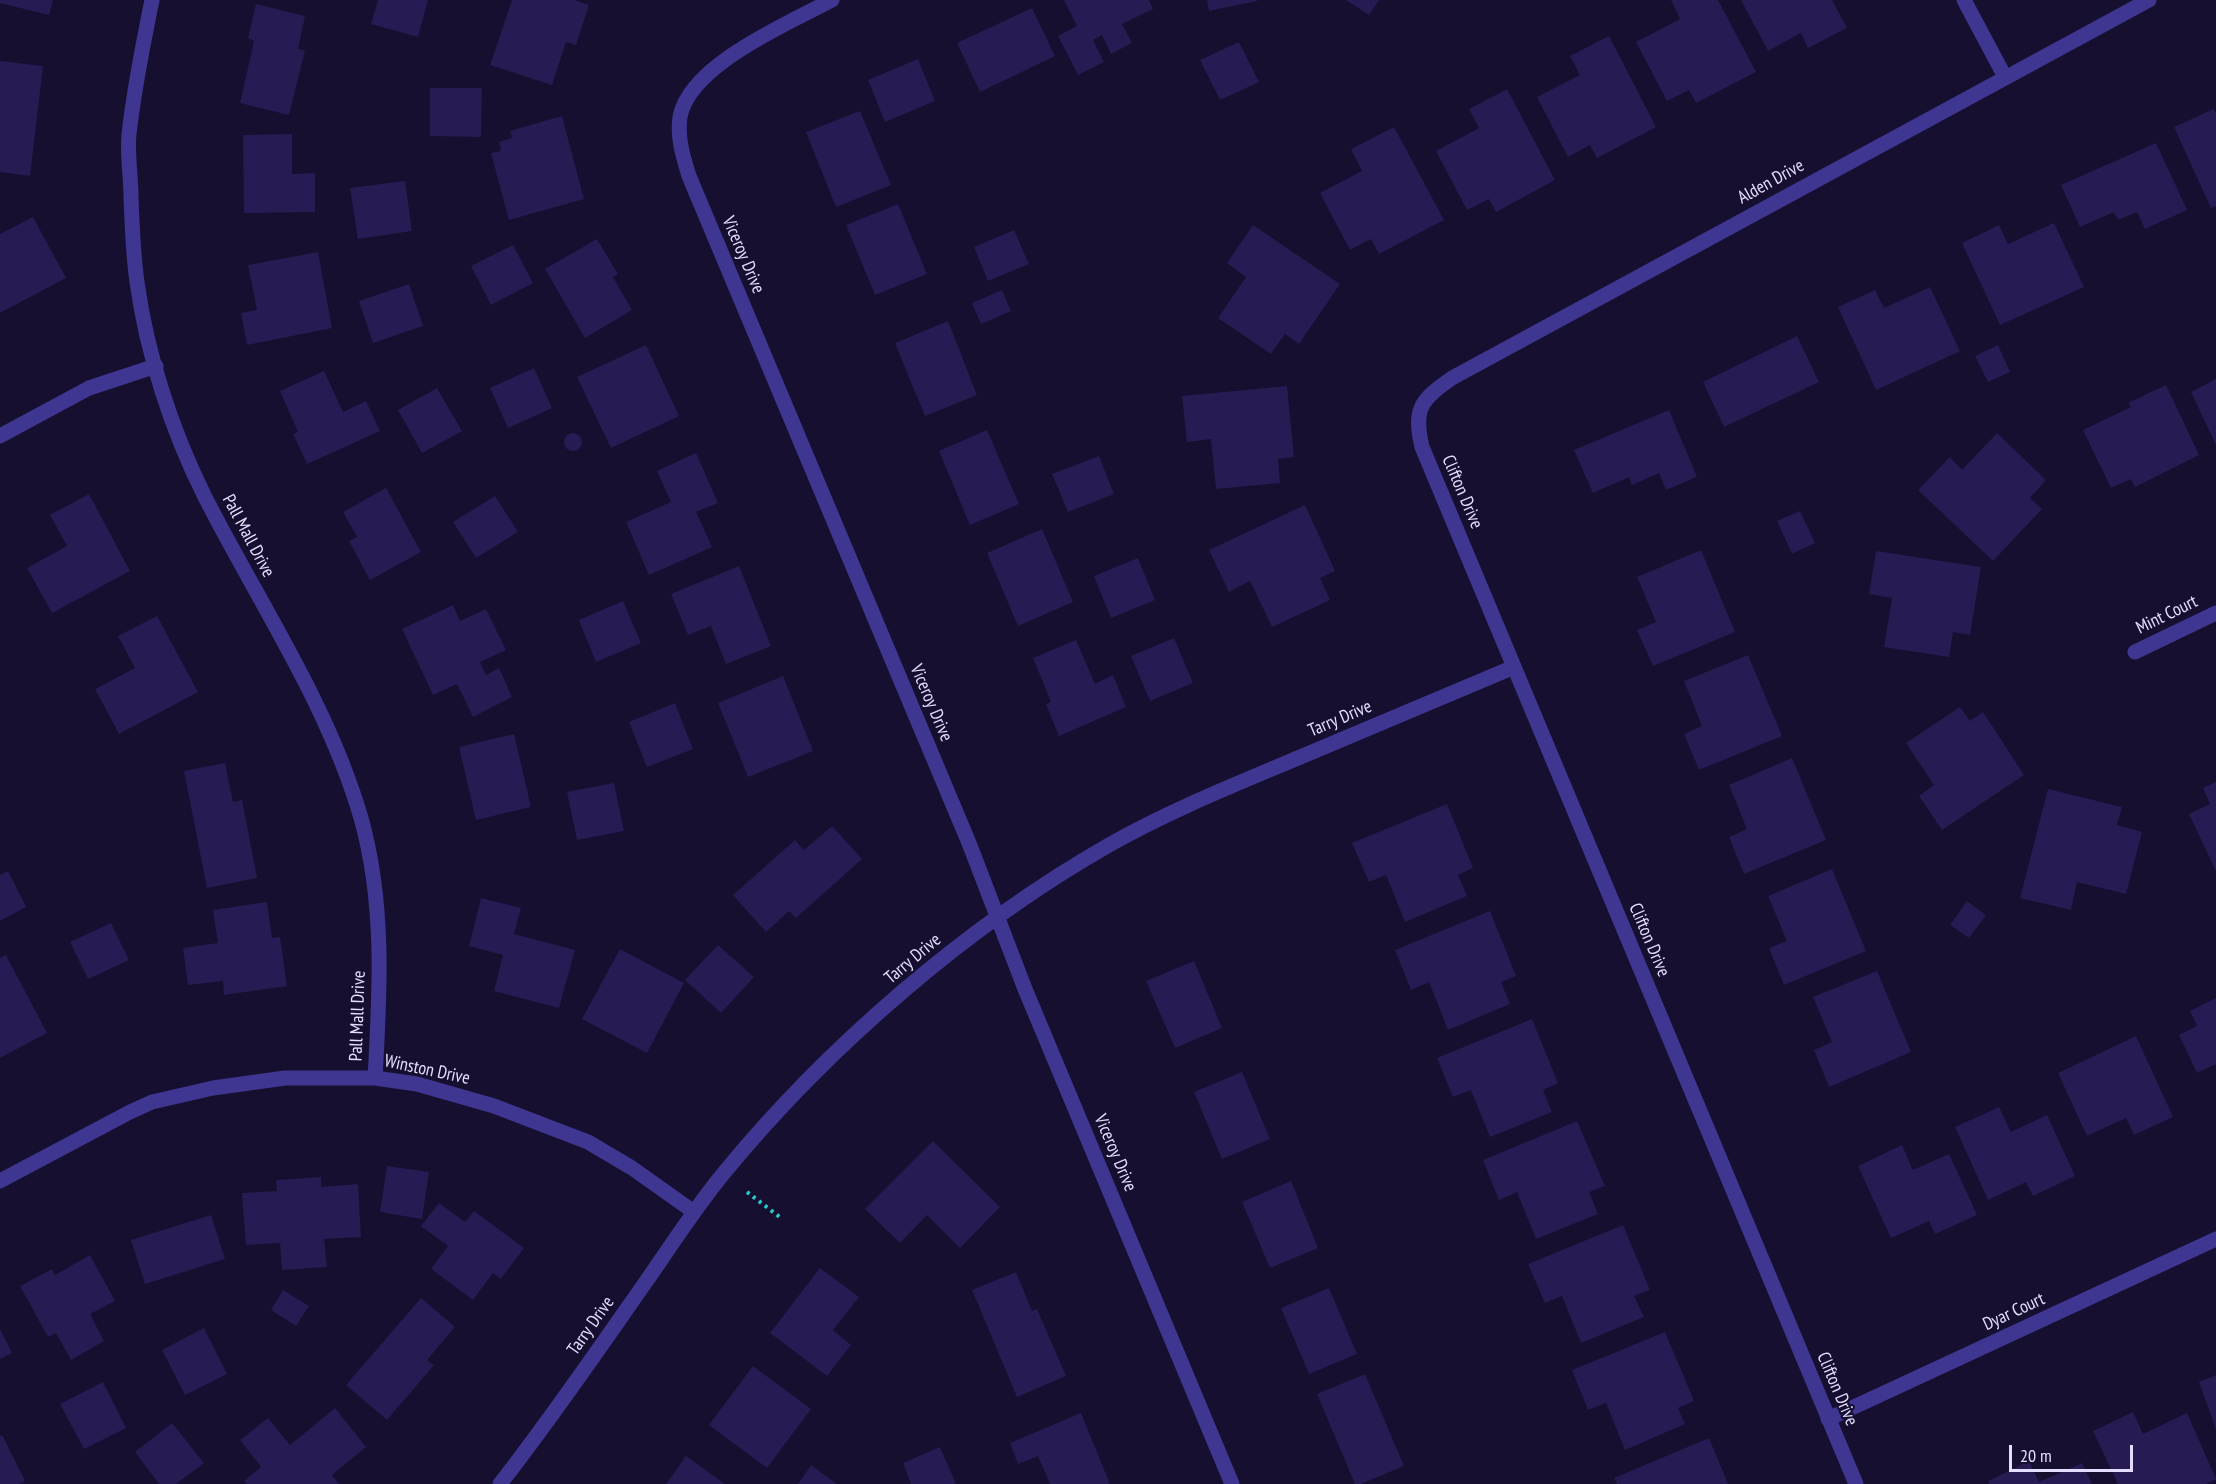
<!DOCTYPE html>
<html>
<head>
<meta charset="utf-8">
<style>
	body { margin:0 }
	#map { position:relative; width:2216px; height:1484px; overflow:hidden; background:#170f2f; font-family:"PT Sans Narrow",sans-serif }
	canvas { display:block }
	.scale { position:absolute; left:2009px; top:1445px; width:124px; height:27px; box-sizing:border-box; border:3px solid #e3ddff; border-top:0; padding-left:8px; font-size:18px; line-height:21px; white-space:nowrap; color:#e3ddff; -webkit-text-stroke:4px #170f2f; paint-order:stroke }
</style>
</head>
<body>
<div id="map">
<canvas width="2216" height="1484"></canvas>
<div class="scale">20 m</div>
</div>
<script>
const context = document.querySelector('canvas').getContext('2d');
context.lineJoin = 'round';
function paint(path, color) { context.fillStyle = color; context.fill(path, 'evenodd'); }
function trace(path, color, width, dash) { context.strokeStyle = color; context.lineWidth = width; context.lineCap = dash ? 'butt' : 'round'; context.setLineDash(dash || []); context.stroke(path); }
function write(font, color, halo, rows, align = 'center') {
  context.font = font + ' "PT Sans Narrow",sans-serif'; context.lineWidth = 4.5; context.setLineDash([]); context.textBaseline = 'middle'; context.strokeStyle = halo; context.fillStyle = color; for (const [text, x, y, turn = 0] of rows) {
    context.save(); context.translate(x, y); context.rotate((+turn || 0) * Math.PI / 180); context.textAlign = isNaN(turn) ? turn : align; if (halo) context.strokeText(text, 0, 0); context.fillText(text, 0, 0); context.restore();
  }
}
paint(new Path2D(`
	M0,0H53L49,15L0,3Z
	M378,0H428L418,37L371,24Z
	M512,0H574L589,5L576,45L566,42L552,85L490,65Z
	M1064,0H1149L1153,9L1122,24L1132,43L1111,54L1102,35L1093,40L1104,62L1078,75L1058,36L1077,26Z
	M1207,0H1257V1L1209,11Z
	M1346,0H1379L1369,15Z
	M1671,0H1718L1756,72L1696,103L1689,90L1667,101L1636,42L1680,19Z
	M1741,0H1832L1847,28L1808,48L1801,33L1768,51Z
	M256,4L305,16L298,49L305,50L289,115L240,103L254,41L248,38Z
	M1032,8L1055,56L980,92L957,43Z
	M1609,36L1656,127L1597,158L1590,145L1568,157L1537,97L1580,75L1570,56Z
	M1239,42L1259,82L1220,100L1200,60Z
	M918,59L935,101L885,122L868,80Z
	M0,61L43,66L30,176L0,172Z
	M430,88H482L481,137L430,136Z
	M1507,89L1555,180L1496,212L1489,199L1467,210L1436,151L1479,128L1469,109Z
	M2214,109L2216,114V206L2211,208L2174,127Z
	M860,111L891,185L836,207L806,132Z
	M562,116L584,199L509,220L491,153L501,151L499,142L512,138L510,131Z
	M1394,127L1444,220L1379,254L1371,239L1350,250L1320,193L1362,171L1351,149Z
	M292,134V174L315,173V212L244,213L243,135Z
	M2156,143L2187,210L2145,229L2137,212L2118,220L2114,212L2080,227L2061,185Z
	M405,181L412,231L358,239L350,188Z
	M898,204L927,274L875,295L846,225Z
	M33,217L66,278L0,313V234Z
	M2054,223L2084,287L2000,325L1962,243L1999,225L2008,244Z
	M1253,225L1340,284L1299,344L1285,334L1271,354L1218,318L1246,277L1227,263Z
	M1014,230L1029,264L988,281L974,247Z
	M597,239L618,274L613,277L632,310L585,338L545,269Z
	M513,245L533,283L491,305L471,266Z
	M318,252L332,328L247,345L241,313L257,310L248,265Z
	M409,284L423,326L373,343L359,301Z
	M1930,287L1960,351L1876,390L1838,307L1875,290L1884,308Z
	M1002,290L1011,311L981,324L972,303Z
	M948,321L977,395L925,416L895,343Z
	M1797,336L1819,382L1724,427L1703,382Z
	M646,345L679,416L611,448L577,377Z
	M1998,345L2010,372L1988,382L1975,356Z
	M534,368L552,408L508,428L490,388Z
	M324,371L343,412L366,401L380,431L307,464L293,434L298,432L280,391Z
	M2216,379V445L2191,392Z
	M2166,385L2199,455L2135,487L2131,479L2111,488L2083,430L2131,407L2128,403Z
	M1287,386L1294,457L1278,459L1280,483L1216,489L1211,439L1187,442L1182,396Z
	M437,388L462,431L422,453L398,410Z
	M1669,410L1697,477L1666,490L1659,473L1632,485L1629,477L1593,493L1574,450Z
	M987,430L1019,504L970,525L939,451Z
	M564 442a9 9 0 1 1 18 0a9 9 0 1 1-18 0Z
	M1997,433L2046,480L2030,498L2042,509L1993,561L1918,490L1950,457L1962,470Z
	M696,453L718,503L696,512L712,547L649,575L626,522L671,502L657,471Z
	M1099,456L1114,494L1068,512L1052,474Z
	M386,488L421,552L370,580L349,541L357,537L343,512Z
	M89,494L130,571L52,613L27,568L67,546L50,515Z
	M495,496L518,532L476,558L453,522Z
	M1305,505L1335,571L1320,578L1330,600L1272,627L1250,581L1229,592L1209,550Z
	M1800,511L1815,543L1792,554L1777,521Z
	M1042,529L1073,602L1018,626L987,553Z
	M1701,550L1735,632L1653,666L1637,630L1656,622L1637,577Z
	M1876,551L1981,567L1970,635L1953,632L1949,657L1884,647L1892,598L1869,594Z
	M1138,558L1155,600L1111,618L1094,576Z
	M739,566L771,646L726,664L711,626L688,635L671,594Z
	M623,601L641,643L596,662L579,620Z
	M453,605L460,621L486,609L506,650L480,662L486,675L499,668L512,697L473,717L457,684L433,695L402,629Z
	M157,616L198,692L119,734L95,689L135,668L118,636Z
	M1174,638L1193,683L1150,701L1131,656Z
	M1076,640L1095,684L1113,675L1126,707L1059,736L1046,704L1051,702L1033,658Z
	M1748,655L1782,736L1699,770L1684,734L1702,726L1684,681Z
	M783,676L813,751L748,777L718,703Z
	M675,703L693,749L647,767L629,722Z
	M1960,707L1970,721L1983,712L2024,775L1942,830L1919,796L1934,785L1906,743Z
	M514,734L531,807L476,820L459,747Z
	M1792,758L1826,840L1744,874L1729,837L1747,829L1729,785Z
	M225,763L233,802L242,800L257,878L207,888L184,771Z
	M2216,782V871L2189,814L2210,804L2203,788Z
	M614,783L624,831L577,840L567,792Z
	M2048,789L2122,807L2117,825L2142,832L2126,894L2077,882L2071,910L2020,898Z
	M1447,804L1473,868L1458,875L1467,896L1405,922L1386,875L1369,882L1352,843Z
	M832,826L862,859L796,918L789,911L766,932L733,895L795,840L804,850Z
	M1832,869L1866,951L1784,985L1769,948L1787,941L1768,896Z
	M8,871L26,907L0,921V875Z
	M481,898L521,908L514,934L575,950L559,1008L494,991L503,955L469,946Z
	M1967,901L1986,915L1969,938L1950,925Z
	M267,902L272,938L280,937L287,986L224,995L223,981L188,985L183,948L218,943L213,910Z
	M1490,911L1516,976L1501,982L1510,1004L1448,1030L1429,982L1411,990L1395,950Z
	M111,923L129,960L88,979L70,942Z
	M718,945L754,977L721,1013L685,980Z
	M620,949L684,983L647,1053L582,1019Z
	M6,955L47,1033L0,1058V958Z
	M1194,961L1222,1028L1175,1048L1146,981Z
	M1877,971L1911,1052L1829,1087L1814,1050L1832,1042L1813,997Z
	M2216,998V1064L2197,1073L2179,1035L2197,1026L2190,1011Z
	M1532,1019L1558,1083L1543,1090L1552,1112L1490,1137L1471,1090L1453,1097L1437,1058Z
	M2136,1036L2173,1117L2134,1135L2126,1118L2087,1136L2058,1073Z
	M1242,1072L1270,1139L1222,1159L1194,1092Z
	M1999,1107L2011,1132L2047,1115L2075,1176L2033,1196L2026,1182L1988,1200L1955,1127Z
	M1577,1121L1605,1186L1589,1192L1598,1214L1536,1239L1517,1192L1499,1200L1483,1160Z
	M933,1141L1000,1207L960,1248L927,1215L900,1243L865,1209Z
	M1902,1145L1913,1170L1949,1154L1977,1215L1935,1234L1929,1221L1891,1238L1858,1166Z
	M387,1166L429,1172L422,1219L380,1212Z
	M321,1177V1187L358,1184L361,1237L324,1239L327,1267L282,1270L280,1243L246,1245L242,1193L277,1191L276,1180Z
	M1291,1181L1318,1248L1270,1268L1242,1202Z
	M439,1203L465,1222L474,1211L524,1248L501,1279L493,1273L473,1300L431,1269L448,1246L421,1226Z
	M211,1215L225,1259L145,1284L131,1240Z
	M1623,1225L1650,1290L1634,1296L1644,1317L1581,1343L1562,1296L1545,1303L1528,1264Z
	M90,1255L115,1301L90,1314L104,1341L71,1360L56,1333L48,1337L20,1286L52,1269L55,1275Z
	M820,1268L859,1297L833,1330L851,1345L827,1376L770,1333Z
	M1016,1272L1032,1311L1037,1309L1066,1376L1017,1397L972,1290Z
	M1329,1288L1357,1354L1309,1374L1281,1308Z
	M283,1290L309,1306L296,1326L271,1310Z
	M421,1298L455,1327L427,1360L434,1365L387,1420L346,1385Z
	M204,1328L227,1374L185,1395L162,1350Z
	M0,1329L12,1353L0,1359Z
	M1665,1332L1694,1401L1678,1408L1685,1424L1625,1450L1606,1403L1588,1410L1572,1370Z
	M753,1366L811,1409L767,1468L709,1425Z
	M1365,1374L1404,1466L1361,1484H1355L1317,1394Z
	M2216,1375V1429L2199,1382Z
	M103,1382L126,1428L84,1449L60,1404Z
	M335,1408L366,1447L332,1475L339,1484H247L244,1481L261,1467L240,1440L268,1418L290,1445Z
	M2133,1412L2143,1434L2187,1413L2216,1479L2206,1484H2118L2093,1431Z
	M1081,1413L1110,1484H1050L1038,1456L1018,1464L1010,1443Z
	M172,1423L204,1463L176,1484H159L135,1452Z
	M2,1435L25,1481L19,1484H0V1436Z
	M1709,1438L1728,1484H1617L1614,1478Z
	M940,1447L956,1484H911L903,1463Z
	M686,1456L725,1484H666Z
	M2029,1461L2039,1482L2082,1463L2092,1484H1989L1988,1481Z
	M811,1465L837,1484H798Z`), '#281a52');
trace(new Path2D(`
	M747,1192L781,1218`), '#25cccb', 4, [3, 4.5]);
trace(new Path2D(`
	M152,0C143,44 134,89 129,134C127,155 131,176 131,197C132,225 133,254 137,282C147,355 172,431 205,497C259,603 328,704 361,818C385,903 380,992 375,1078
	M832,0C789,23 689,65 680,117C677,138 683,156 689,176L969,843L1025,989L1232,1484
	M1964,0L2005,77
	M0,436L89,388L156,366
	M2135,652L2216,613
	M0,1181L130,1112L152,1102L213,1088L285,1078H375L417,1084L494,1106L588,1142L632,1168L694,1212
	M1828,1419L2216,1239
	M500,1484C551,1419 598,1350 645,1283C671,1246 695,1208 723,1174C827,1047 967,926 1109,845C1169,811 1234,785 1298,758C1370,728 1442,697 1514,667
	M1856,1484L1422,447C1413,408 1421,400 1452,378L2149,0`), '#3f3692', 15);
write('18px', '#e3ddff', '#170f2f', [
	["Alden Drive",1771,182,-29],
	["Viceroy Drive",743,255,67],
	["Clifton Drive",1462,492,67],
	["Pall Mall Drive",248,536,62],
	["Mint Court",2167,615,-26],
	["Viceroy Drive",931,703,67],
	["Tarry Drive",1340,719,-23],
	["Clifton Drive",1649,940,67],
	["Tarry Drive",913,959,-40],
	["Pall Mall Drive",358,1016,-88],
	["Winston Drive",427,1070,12],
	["Viceroy Drive",1115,1153,67],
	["Dyar Court",2014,1312,-25],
	["Tarry Drive",591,1326,-55],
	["Clifton Drive",1837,1389,67]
]);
</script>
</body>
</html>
